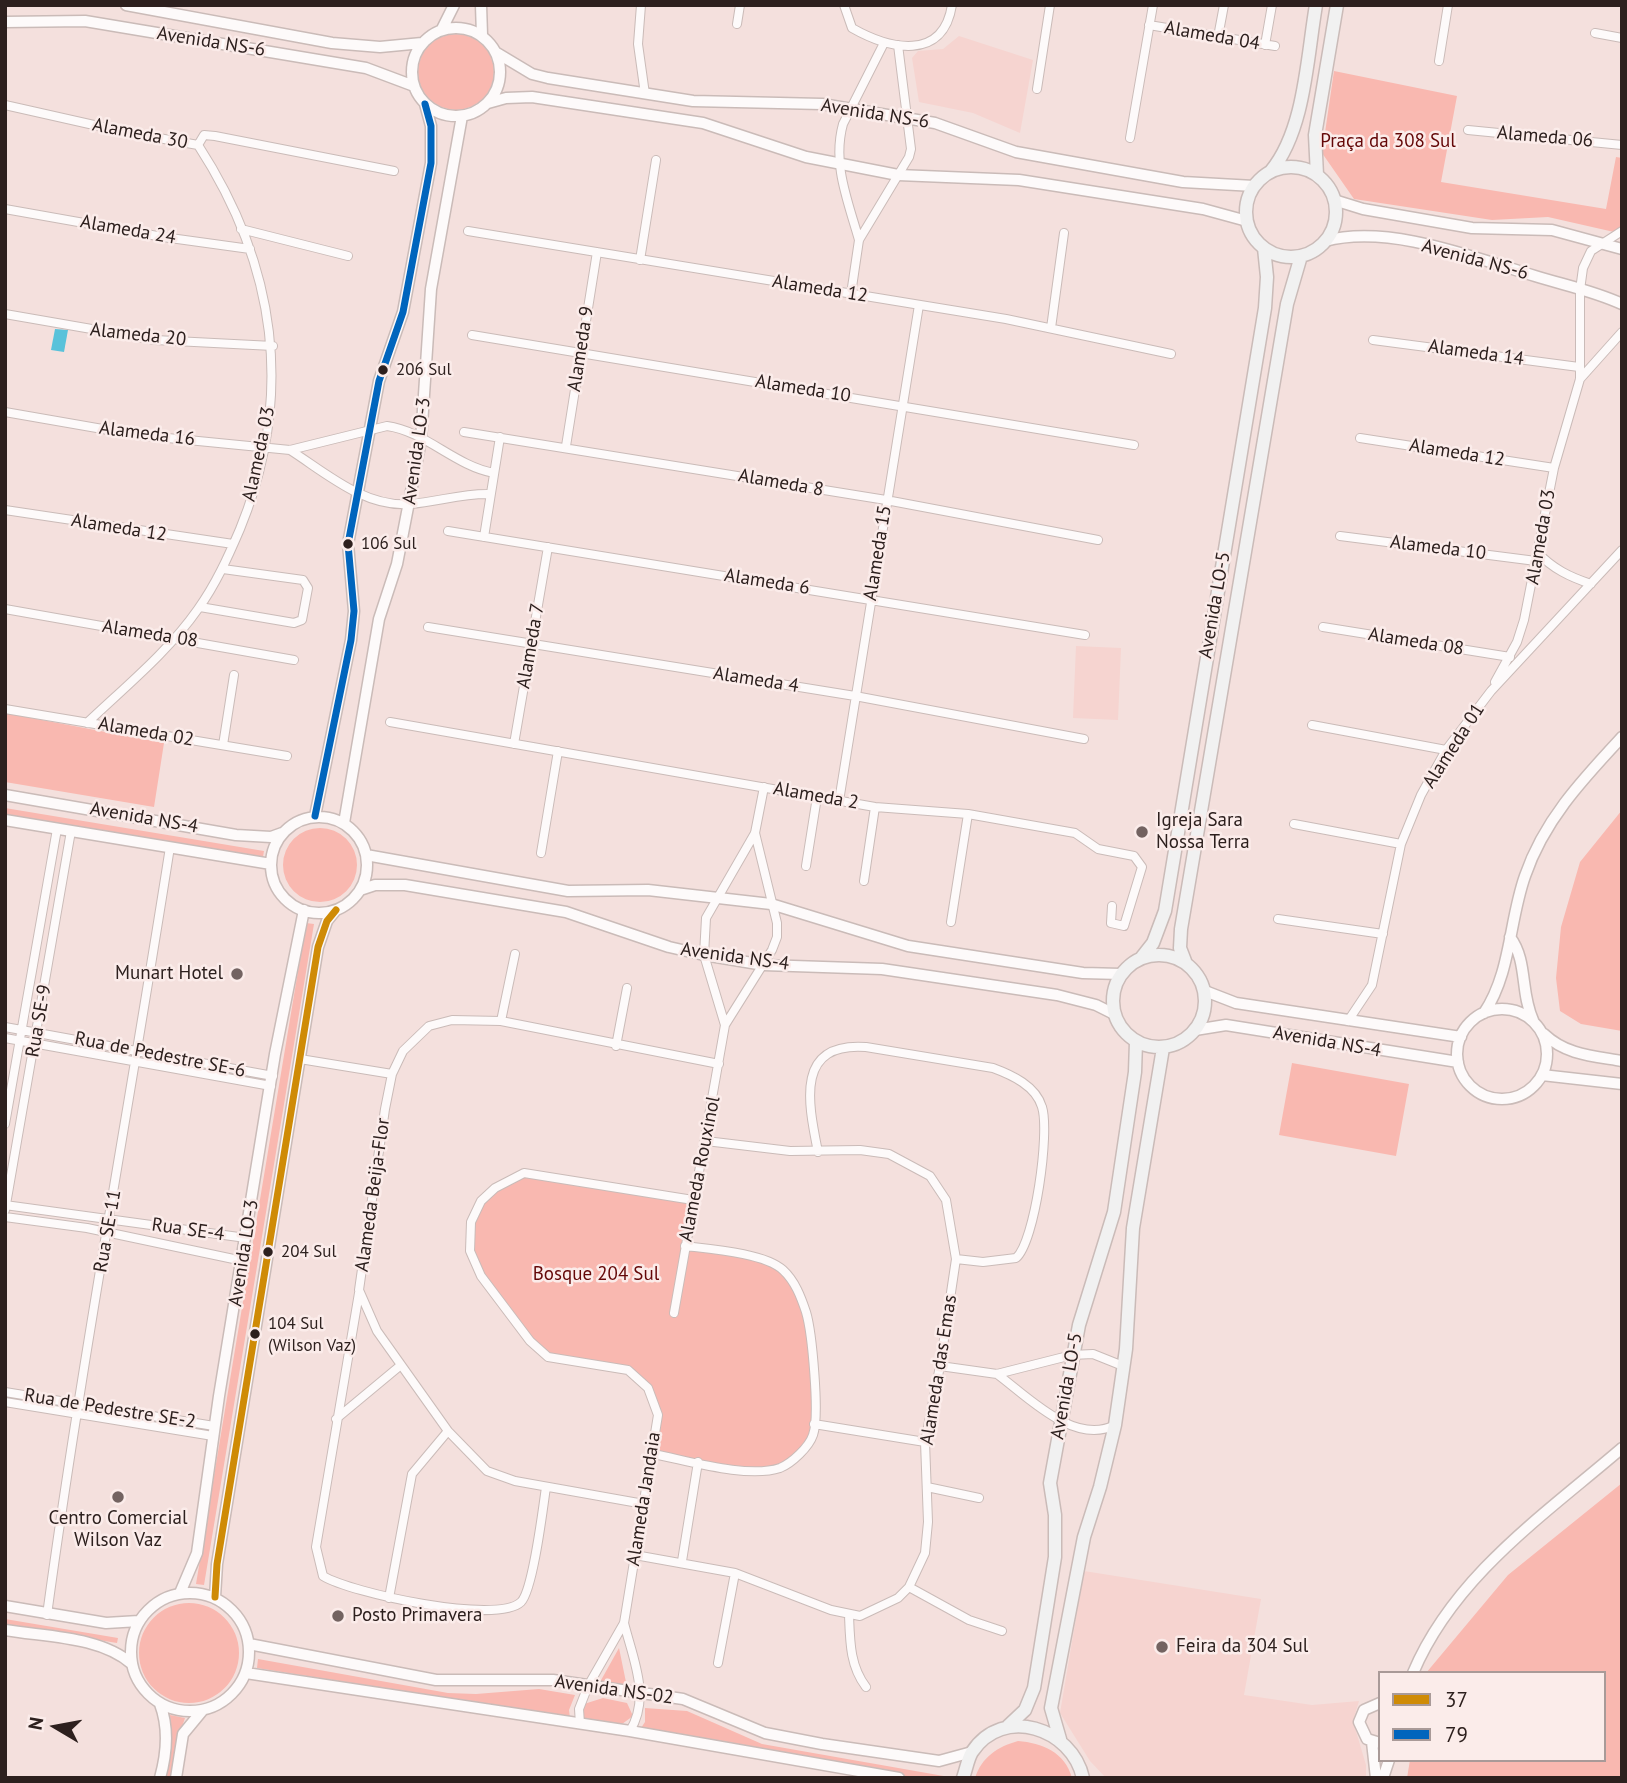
<!DOCTYPE html>
<html>
<head>
<meta charset="utf-8">
<style>
	body { margin:0 }
	#map { position:relative; width:1627px; height:1783px; overflow:hidden; background:#f4e0dd; font-family:"PT Sans",sans-serif }
	canvas { display:block }
	.frame { position:absolute; inset:0; border:7px solid #2d201e; pointer-events:none }
	.legend { position:absolute; left:1378px; top:1671px; width:228px; height:91px; box-sizing:border-box; background:#fbecea; border:2px solid #a99a98; margin:0; padding:9px 12px; list-style:none; font-size:21px; color:#2d201e }
	.legend li { display:flex; align-items:center; gap:14px; height:35px }
	.legend b { width:35px; border:2px solid #a99a98 }
	.north { position:absolute; left:21px; top:1692px; width:70px; height:70px; -webkit-text-stroke:5px #fbecea; paint-order:stroke; rotate:280deg; font-size:19px; font-weight:700; line-height:28px; text-align:center; color:#2d201e }
	.north::after { content:''; display:block; margin:auto; width:24px; height:32px; background:#2d201e; clip-path:polygon(50% 0,100% 100%,50% 72%,0 100%) }
</style>
</head>
<body>
<div id="map">
<canvas width="1627" height="1783"></canvas>
<div class="frame"></div>
<ul class="legend">
<li><b style="height:9px;background:#cf8b06"></b>37</li>
<li><b style="height:9px;background:#0065bd"></b>79</li>
</ul>
<div class="north">N</div>
</div>
<script>
const context = document.querySelector('canvas').getContext('2d');
context.lineJoin = 'round';
function paint(path, color) { context.fillStyle = color; context.fill(path, 'evenodd'); }
function trace(path, color, width, dash) { context.strokeStyle = color; context.lineWidth = width; context.lineCap = dash ? 'butt' : 'round'; context.setLineDash(dash || []); context.stroke(path); }
function write(font, color, halo, rows, align = 'center') {
  context.font = font + ' "PT Sans",sans-serif'; context.lineWidth = 5; context.setLineDash([]); context.textBaseline = 'middle'; context.strokeStyle = halo; context.fillStyle = color; for (const [text, x, y, turn = 0] of rows) {
    context.save(); context.translate(x, y); context.rotate((+turn || 0) * Math.PI / 180); context.textAlign = isNaN(turn) ? turn : align; if (halo) context.strokeText(text, 0, 0); context.fillText(text, 0, 0); context.restore();
  }
}
paint(new Path2D(`
	M959,36L1033,60L1020,133L973,113L919,102L912,58L918,51L943,49Z
	M1076,646L1121,648L1118,720L1073,718Z
	M1084,1571L1261,1599L1244,1695L1312,1705L1359,1701L1353,1721L1366,1765V1778H1106L1090,1761L1060,1713Z`), '#f6d4d0');
paint(new Path2D(`
	M418 72a38 38 0 1 1 76 0a38 38 0 1 1-76 0Z
	M1334,71L1457,96L1441,182L1606,209L1616,157L1622,158V228L1614,232L1548,217L1492,220L1354,199L1322,153Z
	M5,713L164,743L154,807L5,782Z
	M5,808L264,851L263,857L5,815Z
	M1622,810V1031L1581,1024L1560,1011L1556,978L1561,927L1580,862Z
	M283 865a37 37 0 1 1 74 0a37 37 0 1 1-74 0Z
	M306,923L314,924L204,1585L196,1584Z
	M1292,1063L1409,1084L1396,1156L1279,1135Z
	M524,1173L693,1200L686,1246L716,1250L782,1269L807,1315L816,1407L813,1435L799,1455L780,1468L755,1471L653,1454L658,1415L648,1388L628,1370L548,1357C521,1324 435,1245 483,1200C494,1190 511,1182 524,1173Z
	M1622,1483V1778H1407L1410,1760H1604V1673H1426L1508,1575Z
	M139 1653a50 50 0 1 1 100 0a50 50 0 1 1-100 0Z
	M5,1619L118,1638L117,1643L5,1625Z
	M619,1648L627,1687L600,1682Z
	M258,1659L448,1693L476,1694L539,1689L575,1695L569,1710L570,1718L257,1668Z
	M603,1698L627,1703L633,1716L622,1724L585,1719L581,1714L584,1704Z
	M645,1708L687,1711L762,1744L955,1778H912L641,1728L645,1722Z
	M170,1715L185,1718L177,1742L171,1778H164L171,1742Z
	M1018,1741C1042,1743 1065,1752 1072,1778H975C982,1757 997,1747 1018,1741Z`), '#f9b8b0');
paint(new Path2D(`
	M55,329L68,330L64,352L51,350Z`), '#59c2da');
const minor = new Path2D(`
	M641,5L638,44L645,94
	M844,5L852,28C889,49 943,62 952,5
	M737,24L740,5
	M1149,25L1275,46
	M1595,33L1622,38
	M1218,37L1224,5
	M1265,45L1272,5
	M1439,61L1448,5
	M1037,89L1050,5
	M5,105L125,132L198,145
	M1468,130L1622,145
	M1130,138L1153,5
	M198,145L204,135L215,136L394,171
	M5,209L163,237L250,249
	M241,229L348,256
	M468,231L1006,319L1171,354
	M859,240C848,201 832,164 843,124L884,43
	M640,260L656,160
	M851,294L859,240L909,157L911,149L898,45
	M5,314L155,340L273,346
	M1051,328L1064,233
	M472,335L1134,445
	M1373,340L1579,367
	M1580,379L1622,332
	M5,412L137,435L290,450L387,426C425,431 455,466 494,473
	M464,432L886,500L1098,540
	M1360,438L1554,468
	M566,446L597,252
	M290,450C326,473 365,508 410,504C438,502 462,493 490,494
	M5,510L233,544
	M448,531L1085,635
	M1340,536L1536,561
	M484,537L500,437
	M1537,552C1553,569 1570,577 1591,584
	M200,607L294,623L302,620L308,588L303,580L223,569
	M5,609L294,660
	M428,627L855,696L1084,739
	M1323,627L1510,657
	M1495,682L1517,642L1524,620L1554,468L1580,379V290L1583,268L1591,251L1622,231
	M5,709L287,756
	M390,722L875,807L968,814L1075,833L1098,849L1134,856L1142,867L1124,926L1111,923L1112,906
	M87,723C126,686 168,652 198,609C216,584 228,557 240,529C295,395 276,265 198,145
	M1312,725L1446,750
	M514,744L548,547
	M223,745L234,675
	M839,801L919,305
	M1294,824L1401,844
	M541,853L558,751
	M806,866L817,797
	M864,881L875,807
	M1278,919L1383,934
	M951,922L968,814
	M501,1021L515,954
	M1348,1021L1372,985L1401,844L1421,795L1446,750L1491,691L1622,550
	M725,1025L704,955L706,918L755,833L764,787
	M5,1027L273,1076
	M5,1038L271,1086
	M616,1046L627,988
	M300,1059L392,1074
	M5,1124L57,829
	M818,1152C808,1102 795,1042 866,1047L993,1068C1012,1075 1036,1086 1042,1107C1050,1132 1035,1242 1016,1258L983,1262L956,1259
	M5,1205L246,1238
	M5,1210L71,831
	M5,1217L87,1228L243,1261
	M359,1293L316,1547L323,1576C351,1593 497,1625 521,1602C533,1590 543,1508 546,1487
	M674,1313L725,1025L772,950L777,937V923L755,833
	M940,1366L997,1374L1072,1355L1093,1354L1123,1366
	M997,1374C1027,1396 1074,1446 1115,1425
	M5,1392L214,1426
	M5,1402L213,1436
	M336,1419L401,1365
	M814,1424L925,1442
	M653,1454C686,1460 747,1479 780,1468C792,1463 809,1447 813,1435C820,1416 812,1332 806,1312C801,1297 795,1281 783,1270C765,1253 710,1249 685,1246
	M927,1487L979,1498
	M644,1504L515,1481L487,1471L448,1431L377,1331L359,1290L385,1109L392,1074L403,1051L429,1026L452,1020L501,1021L719,1064
	M635,1555L735,1573L831,1610L860,1616L898,1598L909,1587L925,1553L928,1522L925,1442L940,1366L956,1259L946,1200L930,1176L889,1154L860,1150L790,1151L706,1141
	M682,1561L698,1462
	M909,1587L969,1620L1002,1631
	M389,1598L412,1474L448,1431
	M47,1615C82,1358 130,1103 170,847
	M849,1615C850,1642 850,1666 866,1687
	M624,1623C633,1659 651,1697 630,1731
	M718,1663L735,1573
	M580,1724L579,1709L588,1686L624,1623L658,1415L648,1388L628,1370L548,1357L530,1341L481,1276L470,1251L471,1222L481,1201L495,1188L524,1173L693,1200`);
const tertiary = new Path2D(`
	M126,5L332,43L380,47L422,43
	M481,5L482,35
	M5,22L85,21L366,68L414,86
	M412 72a44 44 0 1 1 88 0a44 44 0 1 1-88 0Z
	M442,29L454,5
	M497,53L532,74L548,78L693,101L822,104L935,123L1016,152L1183,182L1254,186
	M488,103L506,98L532,97L703,123L806,157L898,175L1019,180L1203,209L1247,221
	M1334,200L1363,209L1472,228L1552,230L1622,249
	M1325,241C1389,224 1472,257 1535,276C1564,285 1594,291 1622,304
	M5,795L236,835L271,837L282,833
	M315,816L351,640L354,611L348,544L379,381L403,312L431,163V126L425,104
	M271 865a48 48 0 1 1 96 0a48 48 0 1 1-96 0Z
	M5,820L271,864
	M344,823L379,619L397,564L421,440L431,289L462,116
	M366,855L568,891L648,890L771,904L908,946L1083,973L1121,974
	M360,890L375,885H405L566,912L669,947L704,955L764,965L882,969L1057,995L1096,1005L1114,1014
	M1510,937C1528,961 1520,992 1533,1020
	M1205,991L1236,1003L1461,1037
	M1457 1054a45 45 0 1 1 90 0a45 45 0 1 1-90 0Z
	M1484,1013C1511,973 1509,921 1525,876C1544,820 1583,779 1622,737
	M1195,1030L1226,1025L1458,1062
	M1544,1034C1566,1055 1593,1056 1622,1061
	M1542,1075L1622,1084
	M131 1652a59 59 0 1 1 118 0a59 59 0 1 1-118 0Z
	M180,1593L197,1553L219,1396L275,1054L304,910
	M215,1597L217,1564L318,947L327,921L336,910
	M5,1606L106,1623L139,1621
	M5,1630C46,1637 100,1636 132,1664
	M249,1644L436,1680H553L683,1699L765,1733L822,1744L939,1761L972,1752
	M246,1673L630,1731L899,1778
	M1413,1673C1454,1576 1544,1515 1622,1448
	M1380,1703L1364,1710L1359,1722L1367,1739L1380,1743
	M160,1704C169,1728 167,1753 160,1778
	M1372,1742L1376,1778
	M176,1778L183,1734L202,1711
	M1383,1778L1389,1760`);
const secondary = new Path2D(`
	M1246 212a45 45 0 1 1 90 0a45 45 0 1 1-90 0Z
	M1271,171C1305,130 1307,57 1316,5
	M1317,175L1315,135L1337,5
	M1113 1001a46 46 0 1 1 92 0a46 46 0 1 1-92 0Z
	M1142,957L1153,943L1165,911L1265,308L1267,277L1264,248
	M1185,961L1180,948L1181,929L1287,304L1301,256
	M1008,1726L1025,1710L1034,1688L1055,1557V1515L1050,1483L1079,1325L1114,1212L1135,1072L1136,1042
	M1060,1739L1051,1708L1084,1537L1100,1487L1115,1425L1126,1349L1133,1228L1163,1048
	M963,1778C966,1770 968,1758 972,1752C1003,1705 1072,1728 1083,1778`);
trace(minor, '#cabbb8', 10);
trace(tertiary, '#cabbb8', 13);
trace(secondary, '#cabbb8', 15);
trace(minor, '#fdfafa', 8);
trace(tertiary, '#fdfafa', 10);
trace(secondary, '#f1f1f1', 12);
trace(new Path2D(`
	M215,1597L217,1564L318,947L327,921L336,910`), '#cf8b06', 7);
trace(new Path2D(`
	M315,816L351,640L354,611L348,544L379,381L403,312L431,163V126L425,104`), '#0065bd', 7);
for (const [x, y, r, color] of [
	[383,370,6,"#2d201e"],
	[348,544,6,"#2d201e"],
	[1142,832,7,"#736361"],
	[237,974,7,"#736361"],
	[268,1252,6,"#2d201e"],
	[255,1334,6,"#2d201e"],
	[118,1497,7,"#736361"],
	[338,1616,7,"#736361"],
	[1162,1647,7,"#736361"]
]) { const dot = new Path2D(); dot.arc(x, y, r, 0, 2 * Math.PI); context.fillStyle = color; context.fill(dot); trace(dot, '#fbecea', 2.5); }
write('17px', '#2d201e', '#fbecea', [
	["206 Sul",396,370],
	["106 Sul",361,544],
	["204 Sul",281,1252],
	["104 Sul",268,1324],
	["(Wilson Vaz)",268,1346]
], 'left');
write('19px', '#2d201e', '#fbecea', [
	["Alameda 04",1212,36,10],
	["Avenida NS-6",211,42,9],
	["Avenida NS-6",875,114,9],
	["Alameda 30",140,134,11],
	["Alameda 06",1545,137,5],
	["Alameda 24",128,230,10],
	["Avenida NS-6",1475,260,15],
	["Alameda 12",820,289,9],
	["Alameda 20",138,335,6],
	["Alameda 9",581,349,-81],
	["Alameda 14",1476,353,8],
	["Alameda 10",803,389,9],
	["Alameda 16",147,434,7],
	["Avenida LO-3",417,451,-82],
	["Alameda 12",1457,453,9],
	["Alameda 03",259,454,-78],
	["Alameda 8",781,483,10],
	["Alameda 12",119,528,9],
	["Alameda 03",1541,537,-80],
	["Alameda 10",1438,548,7],
	["Alameda 15",878,553,-81],
	["Alameda 6",767,582,9],
	["Avenida LO-5",1215,605,-80],
	["Alameda 08",150,634,9],
	["Alameda 08",1416,642,9],
	["Alameda 7",531,646,-80],
	["Alameda 4",756,680,9],
	["Alameda 02",146,732,10],
	["Alameda 01",1454,746,-57],
	["Alameda 2",816,796,10],
	["Avenida NS-4",144,818,10],
	["Avenida NS-4",735,957,8],
	["Rua SE-9",39,1021,-80],
	["Avenida NS-4",1327,1042,10],
	["Rua de Pedestre SE-6",160,1055,11],
	["Alameda Rouxinol",700,1169,-79],
	["Alameda Beija-Flor",373,1195,-82],
	["Rua SE-4",188,1230,8],
	["Rua SE-11",108,1231,-80],
	["Avenida LO-3",244,1253,-81],
	["Alameda das Emas",939,1370,-81],
	["Avenida LO-5",1067,1386,-80],
	["Rua de Pedestre SE-2",110,1409,9],
	["Alameda Jandaia",644,1499,-81],
	["Avenida NS-02",614,1690,8]
]);
write('19px', '#640707', '#fbecea', [
	["Praça da 308 Sul",1388,142],
	["Bosque 204 Sul",596,1275]
]);
write('19px', '#2d201e', '#fbecea', [
	["Igreja Sara",1156,821],
	["Nossa Terra",1156,843],
	["Munart Hotel",223,974,"right"],
	["Centro Comercial",118,1519,"center"],
	["Wilson Vaz",118,1541,"center"],
	["Posto Primavera",352,1616],
	["Feira da 304 Sul",1176,1647]
], 'left');
</script>
</body>
</html>
